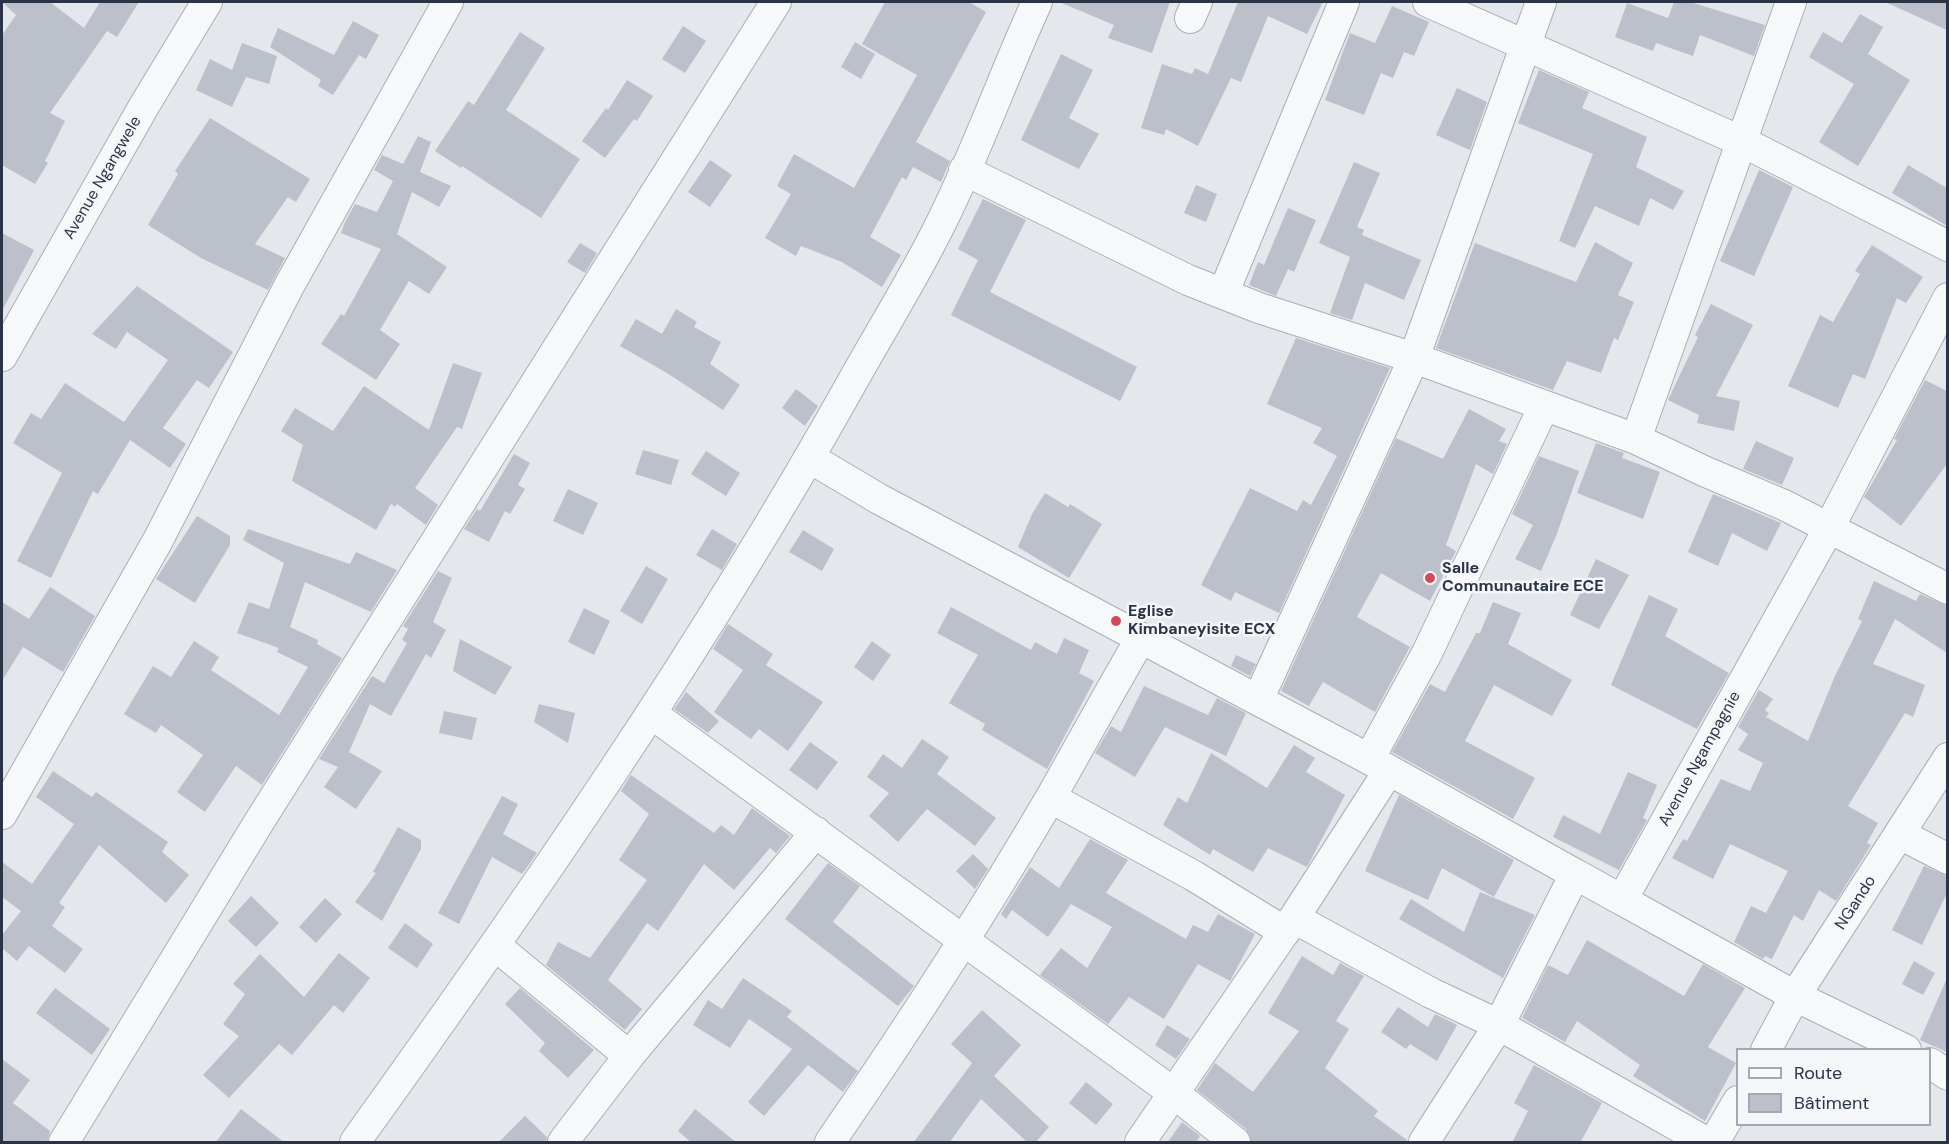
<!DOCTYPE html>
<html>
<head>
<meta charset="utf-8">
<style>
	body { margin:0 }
	#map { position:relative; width:1949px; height:1144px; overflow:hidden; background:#e4e7ec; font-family:"DM Sans",sans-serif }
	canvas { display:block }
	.frame { position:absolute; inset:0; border:3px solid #2b3445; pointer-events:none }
	.legend { position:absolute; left:1736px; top:1048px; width:195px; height:78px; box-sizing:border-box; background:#f4f6f9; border:2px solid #a4a8b1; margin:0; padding:8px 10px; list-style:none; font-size:18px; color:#2b3445 }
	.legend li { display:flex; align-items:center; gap:12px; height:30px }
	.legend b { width:30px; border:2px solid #a4a8b1 }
</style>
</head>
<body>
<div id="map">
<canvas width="1949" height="1144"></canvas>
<div class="frame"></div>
<ul class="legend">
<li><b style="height:8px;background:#f7f8fa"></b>Route</li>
<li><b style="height:16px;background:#bbc0ca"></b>Bâtiment</li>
</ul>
</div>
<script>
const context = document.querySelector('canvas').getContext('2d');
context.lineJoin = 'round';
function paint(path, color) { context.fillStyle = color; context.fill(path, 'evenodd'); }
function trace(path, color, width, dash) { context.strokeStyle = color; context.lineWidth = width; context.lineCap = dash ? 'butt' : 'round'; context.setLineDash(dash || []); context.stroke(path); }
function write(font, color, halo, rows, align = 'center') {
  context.font = font + ' "DM Sans",sans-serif'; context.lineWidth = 5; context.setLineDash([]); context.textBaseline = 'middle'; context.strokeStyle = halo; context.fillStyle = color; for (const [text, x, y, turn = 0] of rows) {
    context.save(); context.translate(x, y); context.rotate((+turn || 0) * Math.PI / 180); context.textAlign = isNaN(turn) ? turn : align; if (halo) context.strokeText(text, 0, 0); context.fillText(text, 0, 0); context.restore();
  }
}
paint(new Path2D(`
	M2,2H50L84,28L100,2H139L117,37L107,31L50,113L65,121L45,161L48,163L35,184L2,165V35L16,15Z
	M885,2H969L986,12L916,142L950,161L941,182L913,167L906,180L902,177L870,237L901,255L882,287L842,262L801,246L796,256L765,238L791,194L777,186L794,154L854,188L917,75L862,44Z
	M1059,2H1170L1152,53L1108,38L1114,25Z
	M1238,2H1323L1307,34L1268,16L1241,82L1231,78L1198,146L1166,129L1164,135L1141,128L1162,64L1192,74L1195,68L1208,74Z
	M1674,2H1690L1765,25L1754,56L1700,35L1693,56L1656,43L1653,51L1615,37L1627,3L1668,18Z
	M1885,2H1947V30Z
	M1392,6L1429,22L1414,56L1404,52L1393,78L1381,73L1364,115L1325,100L1350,33L1375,43Z
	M1860,14L1883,27L1868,54L1910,80L1858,166L1819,142L1854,84L1809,57L1823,32L1842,43Z
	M353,21L379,35L366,59L359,55L333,95L318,86L321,80L270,47L278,28L334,55Z
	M683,26L706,41L685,73L662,59Z
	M520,32L545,48L506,110L580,159L541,218L462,166L461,168L435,151L468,101L474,105Z
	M855,42L875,54L861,79L841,67Z
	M242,43L277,56L269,84L246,77L232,107L196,90L210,59L232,70Z
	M1061,54L1093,70L1069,118L1099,134L1079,169L1021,140Z
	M1539,70L1589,92L1582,108L1647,137L1636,167L1684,191L1673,210L1650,198L1639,226L1595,206L1575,248L1559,241L1593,154L1518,123Z
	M627,80L653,96L637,121L634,119L605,158L582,141L606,108L608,110Z
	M1457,88L1487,102L1470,150L1436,135Z
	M210,118L310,179L296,202L288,197L255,244L285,258L268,290L201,258L148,225L178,174L175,171Z
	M418,136L431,142L420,172L451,186L439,207L412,192L397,234L447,267L429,294L409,281L380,330L400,344L376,380L321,344L341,314L344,316L381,249L341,233L345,222L355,204L377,212L393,181L374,170L382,155L403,164Z
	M710,160L732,175L710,207L688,192Z
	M1354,162L1380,173L1357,227L1364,230L1362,235L1421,260L1404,300L1365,283L1352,320L1330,313L1350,257L1319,243Z
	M1908,165L1947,188V226L1892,193Z
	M1759,170L1793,187L1754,276L1720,261Z
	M1196,185L1217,194L1206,222L1184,213Z
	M983,199L1026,220L990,292L1137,367L1120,401L951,315L978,260L958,249Z
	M1288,208L1316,220L1294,272L1288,269L1276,296L1249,285L1258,262L1264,265Z
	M2,233L34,250L2,311Z
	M1595,242L1633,263L1618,295L1634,302L1618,340L1614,338L1601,373L1567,361L1553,390L1436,348L1475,243L1576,282Z
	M580,243L597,253L585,273L567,262Z
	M1872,245L1923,277L1906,303L1897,298L1865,379L1853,374L1838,408L1788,386L1820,315L1833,322L1860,274L1855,271Z
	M137,286L233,352L209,388L197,380L163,428L186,444L170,468L130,440L98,494L93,491L51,578L17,561L62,473L13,443L31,413L41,419L65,383L124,422L168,360L127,332L116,349L92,334Z
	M1711,304L1753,325L1716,396L1740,401L1734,431L1697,423L1699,415L1668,400L1698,337L1695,335Z
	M676,309L697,322L694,327L721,342L710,364L740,385L723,410L667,373L620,346L636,319L662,334Z
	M1296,338L1390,368L1279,613L1235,592L1231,601L1201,585L1250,488L1297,511L1303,500L1311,505L1337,456L1313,443L1322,428L1267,404Z
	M453,363L482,373L462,429L457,427L415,488L438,505L426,525L397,504L395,507L391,504L376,530L292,481L303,445L281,431L295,408L333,431L364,386L429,430Z
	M1925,380L1947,391V464L1901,526L1864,497L1897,440L1894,439Z
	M796,389L818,406L805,426L782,408Z
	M1469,409L1506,429L1499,441L1507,444L1493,474L1476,464L1446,545L1456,551L1430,601L1381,573L1357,617L1410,647L1375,712L1323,682L1309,706L1281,691L1396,438L1443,459Z
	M1756,441L1794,458L1782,485L1743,469Z
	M1596,443L1624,453L1622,458L1660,472L1643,519L1577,493Z
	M643,450L679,460L671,485L635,474Z
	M706,451L740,473L726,496L691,474Z
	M514,454L530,463L518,485L525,489L510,514L505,511L489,542L464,529L477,509L480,511Z
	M1539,456L1579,471L1556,536L1541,571L1515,559L1533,525L1512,514Z
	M568,489L598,503L583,535L553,521Z
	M1045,493L1068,507L1070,504L1102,524L1069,578L1018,547L1032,514Z
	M1713,494L1781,523L1767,551L1732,533L1718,566L1688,552Z
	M197,516L230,536V545L195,603L156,579Z
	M248,529L350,564L356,552L397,570L371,612L305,582L290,627L318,640L317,644L342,658L262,785L236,766L205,812L177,792L203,755L161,725L156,733L124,714L153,666L171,677L194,641L219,657L211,670L279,715L308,667L277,652L279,648L237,633L249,602L269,609L284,563L243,540Z
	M712,529L737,544L722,570L696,555Z
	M803,530L834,549L822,571L789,552Z
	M1596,559L1629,575L1599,629L1570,615Z
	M646,566L668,579L642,624L620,611Z
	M438,571L452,578L433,622L446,630L431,658L426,654L391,716L370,704L349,752L382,771L356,809L324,787L338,767L319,759L372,676L384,683L407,643L402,640L408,629L403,626Z
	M1874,581L1916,601L1920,594L1947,606V653L1895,619L1873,664L1925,685L1913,717L1905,713L1848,806L1878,823L1867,843L1871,845L1836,901L1819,890L1803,921L1794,915L1772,959L1765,956L1763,959L1734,942L1751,906L1766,913L1788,871L1730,844L1713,879L1672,858L1683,839L1687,841L1721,779L1750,791L1763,763L1738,750L1748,734L1738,727L1759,690L1773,699L1765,710L1769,713L1766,717L1808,741L1835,676L1862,621L1858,619Z
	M50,587L95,616L63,672L23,647L2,681V602L29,619Z
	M1649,595L1678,609L1665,636L1729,673L1697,729L1611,685Z
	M1493,602L1521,613L1508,644L1572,680L1552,716L1494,685L1465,741L1535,778L1513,819L1392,752L1430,684L1445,692L1476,633H1480Z
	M951,607L1031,650L1035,642L1057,654L1064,638L1089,650L1079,673L1094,681L1047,769L982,730L985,724L949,703L978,655L937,633Z
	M584,608L610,621L594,655L568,642Z
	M728,624L773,654L766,665L823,702L788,751L759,729L751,739L714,712L743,670L713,649Z
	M460,639L512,667L495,695L453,671Z
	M872,641L891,655L873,681L854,667Z
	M1236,655L1256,664L1250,676L1231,666Z
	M1144,686L1208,715L1217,698L1246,713L1226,756L1165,727L1135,777L1095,753L1111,726L1121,732Z
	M686,692L719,721L708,733L674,709Z
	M539,704L575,713L568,743L534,722Z
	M444,711L477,718L472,740L439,733Z
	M922,739L949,757L937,774L996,818L975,846L927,809L898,842L869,816L889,793L867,777L883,754L902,768Z
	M810,742L838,762L817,790L789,770Z
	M1294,745L1315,758L1306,772L1345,795L1307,867L1268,848L1253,872L1213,849L1210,855L1163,825L1178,797L1187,803L1211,753L1267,788Z
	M53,771L92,797L96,792L168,842L162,852L189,875L166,903L99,845L59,903L65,907L52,926L83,949L65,973L29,946L17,961L2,948V935L21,911L2,897V862L32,884L74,824L36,797Z
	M1628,772L1657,785L1643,818L1647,820L1619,870L1553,837L1563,815L1600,834Z
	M631,775L714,833L721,825L734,835L752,808L790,836L776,853L770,848L734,890L704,864L658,931L647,923L608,980L642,1009L625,1030L546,965L558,942L590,958L647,880L619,860L649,814L621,791Z
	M1399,795L1514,860L1494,897L1442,868L1428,900L1365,871Z
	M502,796L518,804L503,834L537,853L522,874L492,857L459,924L438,913Z
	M398,827L421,840V849L382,921L355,902L376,873L373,872Z
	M1090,839L1128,860L1106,893L1186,939L1193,925L1208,932L1218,914L1255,934L1230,981L1198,964L1164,1019L1129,997L1108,1024L1040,975L1061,948L1087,968L1112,927L1071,904L1048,937L1012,910L1006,919L1001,914L1030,867L1059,888Z
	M973,854L988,869L975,889L956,871Z
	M828,863L860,886L833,922L914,986L898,1006L785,919Z
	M1924,866L1947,876V893L1922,945L1892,930Z
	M1480,892L1535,915L1503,978L1399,919L1411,899L1464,932Z
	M251,896L279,923L256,947L228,921Z
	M325,898L342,914L316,943L299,927Z
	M405,923L433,944L417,968L388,948Z
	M1587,940L1684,996L1703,964L1745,988L1708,1047L1736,1063L1705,1121L1633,1076L1640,1065L1577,1021L1565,1042L1522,1018L1548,965L1568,975Z
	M339,953L370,978L343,1013L334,1005L292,1055L279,1044L229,1098L203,1075L239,1036L223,1024L245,994L233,984L260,954L304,997Z
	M1302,956L1333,975L1340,963L1364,976L1336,1021L1349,1029L1325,1068L1378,1111L1374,1116L1407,1140V1143H1252L1246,1129L1197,1090L1215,1063L1253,1092L1299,1031L1268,1013Z
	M1914,961L1935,973L1923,995L1902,984Z
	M743,978L792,1011L787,1017L858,1071L843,1092L808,1065L764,1116L748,1102L792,1049L749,1019L730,1048L693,1025L708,1000L722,1009Z
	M1947,978V1052L1920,1040Z
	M55,988L110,1029L92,1055L36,1013Z
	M520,988L594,1050L568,1078L539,1051L545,1043L505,1004Z
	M1398,1007L1428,1027L1435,1014L1457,1025L1437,1061L1410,1044L1406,1049L1381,1032Z
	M982,1010L1021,1045L994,1076L1049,1127L1035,1143H1028L981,1099L949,1143H913L972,1063L951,1044Z
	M1167,1025L1190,1039L1176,1059L1155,1045Z
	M2,1059L30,1080L13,1103L50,1131L47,1143H2Z
	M1534,1065L1602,1103L1580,1143H1512L1528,1111L1514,1103Z
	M1086,1082L1113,1104L1096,1125L1069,1103Z
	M241,1109L285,1143H215Z
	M695,1109L737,1143H692L678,1131Z
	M525,1116L547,1137L546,1143H498Z
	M1182,1122L1200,1136L1196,1143H1167Z`), '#bbc0ca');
const minor = new Path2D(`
	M1428,2L1743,142L1948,246
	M1190,18L1197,2
	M964,170L1188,280L1259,308L1414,358L1636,439L1706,472L1784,505L1948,589
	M1223,294L1344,2
	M2,356L144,106L207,2
	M1636,439L1791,2
	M810,458L879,499L1369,759L1575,874
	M1258,700L1414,358L1541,2
	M652,714L1175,1094L1235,1142
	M1369,759L1427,653L1544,406
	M1051,798L1194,876L1285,932
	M2,814L157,542L289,286L448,2
	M1900,834L1948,859
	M1622,900L1795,996L1906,1050
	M1294,918L1431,993L1499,1025L1706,1142
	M496,946L629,1056
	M1766,1050L1795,996L1948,758
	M1930,1063L1948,1075
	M64,1142L259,822L776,2
	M355,1142C531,897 702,650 850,386C880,332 914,278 941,223C977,151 1004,74 1037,2
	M563,1142L629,1056L816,832
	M830,1142C907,1030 982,915 1051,797C1081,744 1110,691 1141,638
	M1140,1142L1294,918L1388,772
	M1424,1142L1499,1025L1575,874L1622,900L1829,528L1948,298
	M1714,1142L1738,1101`);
trace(minor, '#a9aeb7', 32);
trace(minor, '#f7f8fa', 30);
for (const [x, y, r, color] of [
	[1430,578,6,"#d1495b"],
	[1116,621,6,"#d1495b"]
]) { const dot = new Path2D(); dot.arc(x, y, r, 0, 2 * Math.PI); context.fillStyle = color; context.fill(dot); trace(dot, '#f4f6f9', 2); }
write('16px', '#2b3445', '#f4f6f9', [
	["Avenue Ngangwele",103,178,-60],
	["Avenue Ngampagnie",1700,759,-61],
	["NGando",1856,903,-57]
]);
write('bold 16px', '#2b3445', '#f4f6f9', [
	["Salle",1442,569],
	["Communautaire ECE",1442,587],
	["Eglise",1128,612],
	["Kimbaneyisite ECX",1128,630]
], 'left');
</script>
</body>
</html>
